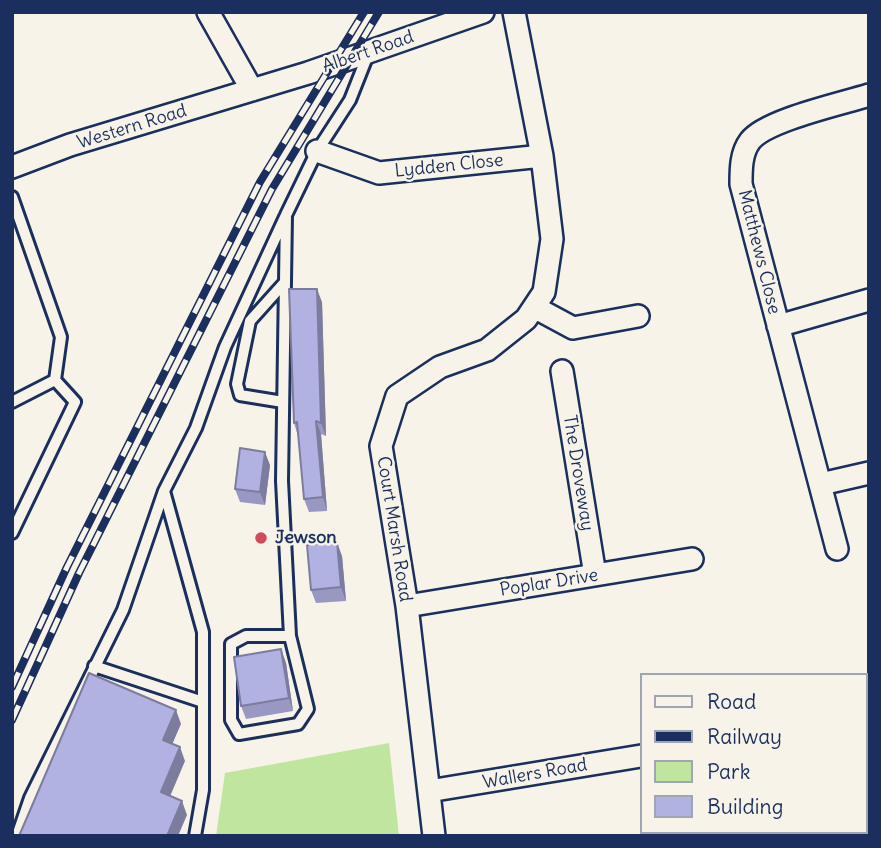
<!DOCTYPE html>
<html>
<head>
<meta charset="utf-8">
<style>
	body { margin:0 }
	#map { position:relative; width:881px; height:848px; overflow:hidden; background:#f7f3e8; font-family:Delius,sans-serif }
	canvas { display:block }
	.frame { position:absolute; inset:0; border:14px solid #1b2f5e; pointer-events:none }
	.legend { position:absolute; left:640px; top:673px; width:228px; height:161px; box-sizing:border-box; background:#f7f3e8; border:2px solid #9fa5b1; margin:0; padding:9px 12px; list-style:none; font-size:21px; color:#1b2f5e }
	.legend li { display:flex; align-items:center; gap:14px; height:35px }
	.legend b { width:35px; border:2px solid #9fa5b1 }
</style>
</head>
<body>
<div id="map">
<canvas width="881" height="848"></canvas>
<div class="frame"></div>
<ul class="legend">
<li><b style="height:9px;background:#f7f3e8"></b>Road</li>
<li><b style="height:9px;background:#1b2f5e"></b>Railway</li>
<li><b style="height:19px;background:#c0e59f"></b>Park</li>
<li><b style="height:19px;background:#b1b1e2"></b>Building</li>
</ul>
</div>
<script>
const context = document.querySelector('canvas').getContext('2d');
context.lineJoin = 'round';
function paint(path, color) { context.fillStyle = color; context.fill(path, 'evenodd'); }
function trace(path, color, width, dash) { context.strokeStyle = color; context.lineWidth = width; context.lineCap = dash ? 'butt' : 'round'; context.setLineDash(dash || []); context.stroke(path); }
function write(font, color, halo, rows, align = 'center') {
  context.font = font + ' Delius,sans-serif'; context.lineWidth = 5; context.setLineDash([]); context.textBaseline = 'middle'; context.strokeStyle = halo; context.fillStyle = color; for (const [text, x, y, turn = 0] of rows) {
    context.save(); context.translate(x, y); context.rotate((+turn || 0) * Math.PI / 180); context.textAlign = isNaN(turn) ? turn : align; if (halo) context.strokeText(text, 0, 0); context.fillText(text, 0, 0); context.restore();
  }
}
paint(new Path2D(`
	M389,743L399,836H216L225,773Z`), '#c0e59f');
const service = new Path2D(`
	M12,197L61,337L55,380L12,402
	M283,402L240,395L237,384L250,321L285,282
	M164,491L203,632V790L195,836
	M12,533L75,402L55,380
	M290,636H246L231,644V720L239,734L298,724L308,709L290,636L282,481L286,215L317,151L350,100L369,52
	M94,666L203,702
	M17,836L30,798L123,610L164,491L196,428L225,347L285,217`);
const minor = new Path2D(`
	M208,12L252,90
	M317,151L379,173L542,156
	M12,167L70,145L308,73L483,12
	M534,307L573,328L638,316
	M778,326L869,300
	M562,371L595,575
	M821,484L869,473
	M837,549L741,184C741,169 741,153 750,141C766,120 841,104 869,95
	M407,606L692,559
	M429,791L641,756
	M434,836L407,606L381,446L397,396L440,367L487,350L526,319L544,292L552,239L542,156L514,12`);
trace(service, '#1b2f5e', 16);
trace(minor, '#1b2f5e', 26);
trace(service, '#f7f3e8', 10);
trace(minor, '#f7f3e8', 21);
const rail = new Path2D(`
	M12,687L67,567L260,182L364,12
	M12,720L79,573L272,189L379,12`);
trace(rail, '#1b2f5e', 8);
trace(rail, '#f7f3e8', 5, [16]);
paint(new Path2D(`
	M322,302L326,436L321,434L327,511L309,512L304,499L298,436L294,423Z
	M270,465L265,505L240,502L235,489Z
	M342,556L346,601L316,603L311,590Z
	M281,649L286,663L293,711L246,719L241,706Z`), '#9898c2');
paint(new Path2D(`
	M317,289L322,302L326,436L321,423Z
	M316,421L321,434L327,511L323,497Z
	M265,452L270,465L265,505L260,492Z
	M337,542L342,556L346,601L341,587Z
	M281,649L286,663L293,711L289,698Z
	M176,710L181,724L168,754L163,740Z
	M180,747L185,761L166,806L161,792Z
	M182,801L187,815L178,836H167Z`), '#7c7c9e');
const building = new Path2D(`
	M289,289H317L321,423L316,421L323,497L304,499L297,422L294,423Z
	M240,448L265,452L260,492L235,489Z
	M337,542L341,587L311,590L307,545Z
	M281,649L289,698L241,706L234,657Z
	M89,673L176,710L163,740L180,747L161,792L182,801L167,836H19Z
	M865,830H869V836H857V832H865Z`);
paint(building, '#b1b1e2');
trace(building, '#7c7c9e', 2);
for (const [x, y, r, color] of [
	[261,538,7,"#d1495b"]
]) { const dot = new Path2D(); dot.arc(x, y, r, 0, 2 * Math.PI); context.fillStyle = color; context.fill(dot); trace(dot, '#f7f3e8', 2.5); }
write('18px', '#1b2f5e', '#f7f3e8', [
	["Albert Road",368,52,-19],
	["Western Road",132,127,-17],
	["Lydden Close",449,166,-6],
	["Matthews Close",759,252,76],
	["The Droveway",578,473,81],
	["Court Marsh Road",394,529,81],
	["Poplar Drive",549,583,-9],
	["Wallers Road",535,774,-10]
]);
write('bold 18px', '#1b2f5e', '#f7f3e8', [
	["Jewson",275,538]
], 'left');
</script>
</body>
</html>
